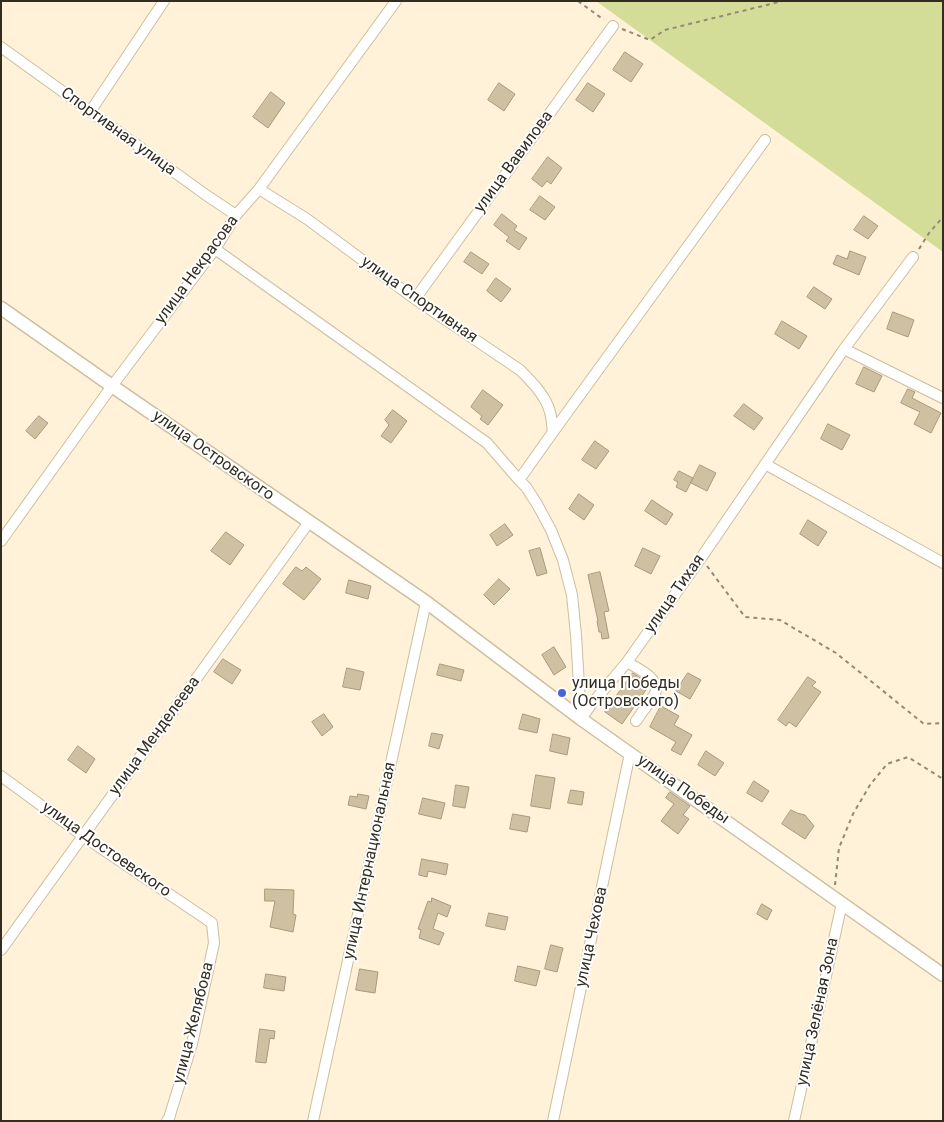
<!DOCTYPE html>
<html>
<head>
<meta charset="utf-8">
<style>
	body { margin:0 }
	#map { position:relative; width:944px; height:1122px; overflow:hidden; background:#fff2d8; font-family:Roboto,sans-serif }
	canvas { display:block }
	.frame { position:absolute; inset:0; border:2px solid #332d20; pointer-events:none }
</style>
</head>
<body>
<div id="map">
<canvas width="944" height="1122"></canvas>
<div class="frame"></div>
</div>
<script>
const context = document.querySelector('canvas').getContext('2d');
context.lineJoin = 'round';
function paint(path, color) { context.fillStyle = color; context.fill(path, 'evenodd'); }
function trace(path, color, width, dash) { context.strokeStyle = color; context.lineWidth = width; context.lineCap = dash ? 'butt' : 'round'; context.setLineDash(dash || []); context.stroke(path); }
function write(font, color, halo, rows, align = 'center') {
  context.font = font + ' Roboto,sans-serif'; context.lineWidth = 4; context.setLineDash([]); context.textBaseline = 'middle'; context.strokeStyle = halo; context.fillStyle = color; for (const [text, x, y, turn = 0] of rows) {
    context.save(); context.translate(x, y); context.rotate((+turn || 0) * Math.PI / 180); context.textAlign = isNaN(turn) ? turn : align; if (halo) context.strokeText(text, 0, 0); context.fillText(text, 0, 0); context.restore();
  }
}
paint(new Path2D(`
	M596,1H943V252Z`), '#d4dd98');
const building = new Path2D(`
	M625,52L643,64L631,82L613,70Z
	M499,83L515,94L504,111L488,100Z
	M588,83L605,94L593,112L576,100Z
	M271,92L285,103L268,128L253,117Z
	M548,157L562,168L551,184L547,181L542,187L532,179Z
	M540,196L555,207L545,220L530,210Z
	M502,214L517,226L514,230L527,238L519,250L506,241L509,237L494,225Z
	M864,216L878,226L868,239L854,230Z
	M850,251L866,257L859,275L833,264L837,255L847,259Z
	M471,252L489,264L482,274L464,262Z
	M496,278L511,289L501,302L487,291Z
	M814,287L832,299L825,309L807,297Z
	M893,312L914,320L908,337L887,329Z
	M782,321L807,336L799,349L775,334Z
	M864,367L882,376L874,392L856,384Z
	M908,389L915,392L912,398L941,413L931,433L914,424L920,412L901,403Z
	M483,390L503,405L488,425L480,419L482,416L471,407Z
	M744,404L763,418L754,430L734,416Z
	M393,410L407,421L391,443L381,436L389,425L385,420Z
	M39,416L48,423L35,439L26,431Z
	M828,424L850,435L842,450L821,439Z
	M595,441L609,451L596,469L582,460Z
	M700,465L716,473L707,491L691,483Z
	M679,471L693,478L686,492L676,487L678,482L674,480Z
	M579,494L594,505L584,520L569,509Z
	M652,500L673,514L666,525L645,511Z
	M808,520L827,532L818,546L800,534Z
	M505,524L513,535L497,546L490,535Z
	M226,532L244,545L230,565L211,551Z
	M540,548L547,573L537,576L529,551Z
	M643,548L660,556L651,574L635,566Z
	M296,567L302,571L306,567L321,579L304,600L283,584Z
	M600,572L609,611L604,612L609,638L602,639L601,632H599L597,621H598L588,575Z
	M499,579L510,589L494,605L484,595Z
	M349,580L371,586L368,599L346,593Z
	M554,647L566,667L554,675L542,655Z
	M223,659L241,670L232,684L214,672Z
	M440,664L464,670L461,681L437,675Z
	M347,668L364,672L360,690L343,687Z
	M633,673L643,680L648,687L622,724L605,712Z
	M688,673L701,680L690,699L676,691Z
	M808,677L816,682L812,686L821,692L796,727L789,722L786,726L778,720Z
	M661,706L679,716L674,725L692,735L681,755L671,750L676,742L650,727Z
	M324,714L333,727L322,736L312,722Z
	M523,714L540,719L537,733L519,729Z
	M432,733L443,735L439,749L429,746Z
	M553,734L570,738L567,755L550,751Z
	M78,746L95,759L86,773L68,760Z
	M706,751L724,763L715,776L698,765Z
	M536,775L555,778L550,809L531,806Z
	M754,781L769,791L762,802L747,793Z
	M456,785L469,787L465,808L453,806Z
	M571,790L584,792L582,805L568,803Z
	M670,792L690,806L683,815L689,819L678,834L661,821L674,804L666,798Z
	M358,794L369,796L366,809L348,805L350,796L357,797Z
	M423,798L445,803L441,819L419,814Z
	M791,810L797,813L805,815L814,826L805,839L782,824Z
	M513,814L530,817L527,832L510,829Z
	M422,859L448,864L446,875L428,871L427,877L419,875Z
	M265,889L294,890L293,914L296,915L293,932L270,927L275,901H265Z
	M432,898L451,906L447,917L438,913L433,929L444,933L439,945L419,938L421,930L418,929L428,901L431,902Z
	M762,904L772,910L767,920L757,914Z
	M489,913L508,917L505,930L486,926Z
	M551,945L563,948L557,972L545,969Z
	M518,966L540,971L536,986L515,981Z
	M360,969L378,972L375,993L356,990Z
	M266,974L286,977L284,991L264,988Z
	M260,1029L275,1031L274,1039L270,1038L266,1063L256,1062Z`);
paint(building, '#d0c0a2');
trace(building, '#a9997c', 1);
const minor = new Path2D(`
	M1,47L206,195L236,215
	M90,112L164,1
	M259,189L307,219L415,299L520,370C532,382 546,396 550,412C552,419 552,426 553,432
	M215,249L487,443L519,480
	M415,299L613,26
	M844,349L943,398
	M765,464L943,563
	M1,541L112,386L215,249L236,215L259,189L396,1
	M627,662C638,669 661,678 655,694L636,721
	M581,719L576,635L572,595L563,560L551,530L537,504L526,487L519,480L553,432L765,140
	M581,719L590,706L627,662L701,558L844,349L913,257
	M1,776L83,836L212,923L214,943L192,1044L169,1118L167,1121
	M1,950L309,522
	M313,1121L426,602
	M553,1121L630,753
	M794,1121L842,903`);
const major = new Path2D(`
	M1,308L112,386L426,602L581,719L943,975`);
trace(minor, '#cdbe9f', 12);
trace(major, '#cdbe9f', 15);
trace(new Path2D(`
	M578,1L604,20
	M622,29L650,40L665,30L783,1
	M919,249L929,233L943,217
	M707,566L745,617L780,620L836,653L924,724L943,723
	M835,885L839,848L853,814L870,785L887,764L908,757L943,779`), '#928976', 2, [4, 4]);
trace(minor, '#fff', 10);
trace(major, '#fff', 12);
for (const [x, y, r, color] of [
	[562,693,5,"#4964d8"]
]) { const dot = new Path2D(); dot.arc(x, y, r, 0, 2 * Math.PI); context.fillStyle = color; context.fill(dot); trace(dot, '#fff', 2); }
write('16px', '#332d20', '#fff', [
	["Спортивная улица",118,132,36],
	["улица Вавилова",514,162,-54],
	["улица Некрасова",197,270,-54],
	["улица Спортивная",419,300,35],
	["улица Островского",213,456,35],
	["улица Тихая",675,594,-55],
	["улица Менделеева",155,736,-54],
	["улица Победы",683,790,35],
	["улица Достоевского",106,850,35],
	["улица Интернациональная",370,861,-78],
	["улица Чехова",592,937,-78],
	["улица Зелёная Зона",818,1012,-78],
	["улица Желябова",194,1023,-76]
]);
write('16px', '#332d20', '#fff', [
	["улица Победы",572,684],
	["(Островского)",572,702]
], 'left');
</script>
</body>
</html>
